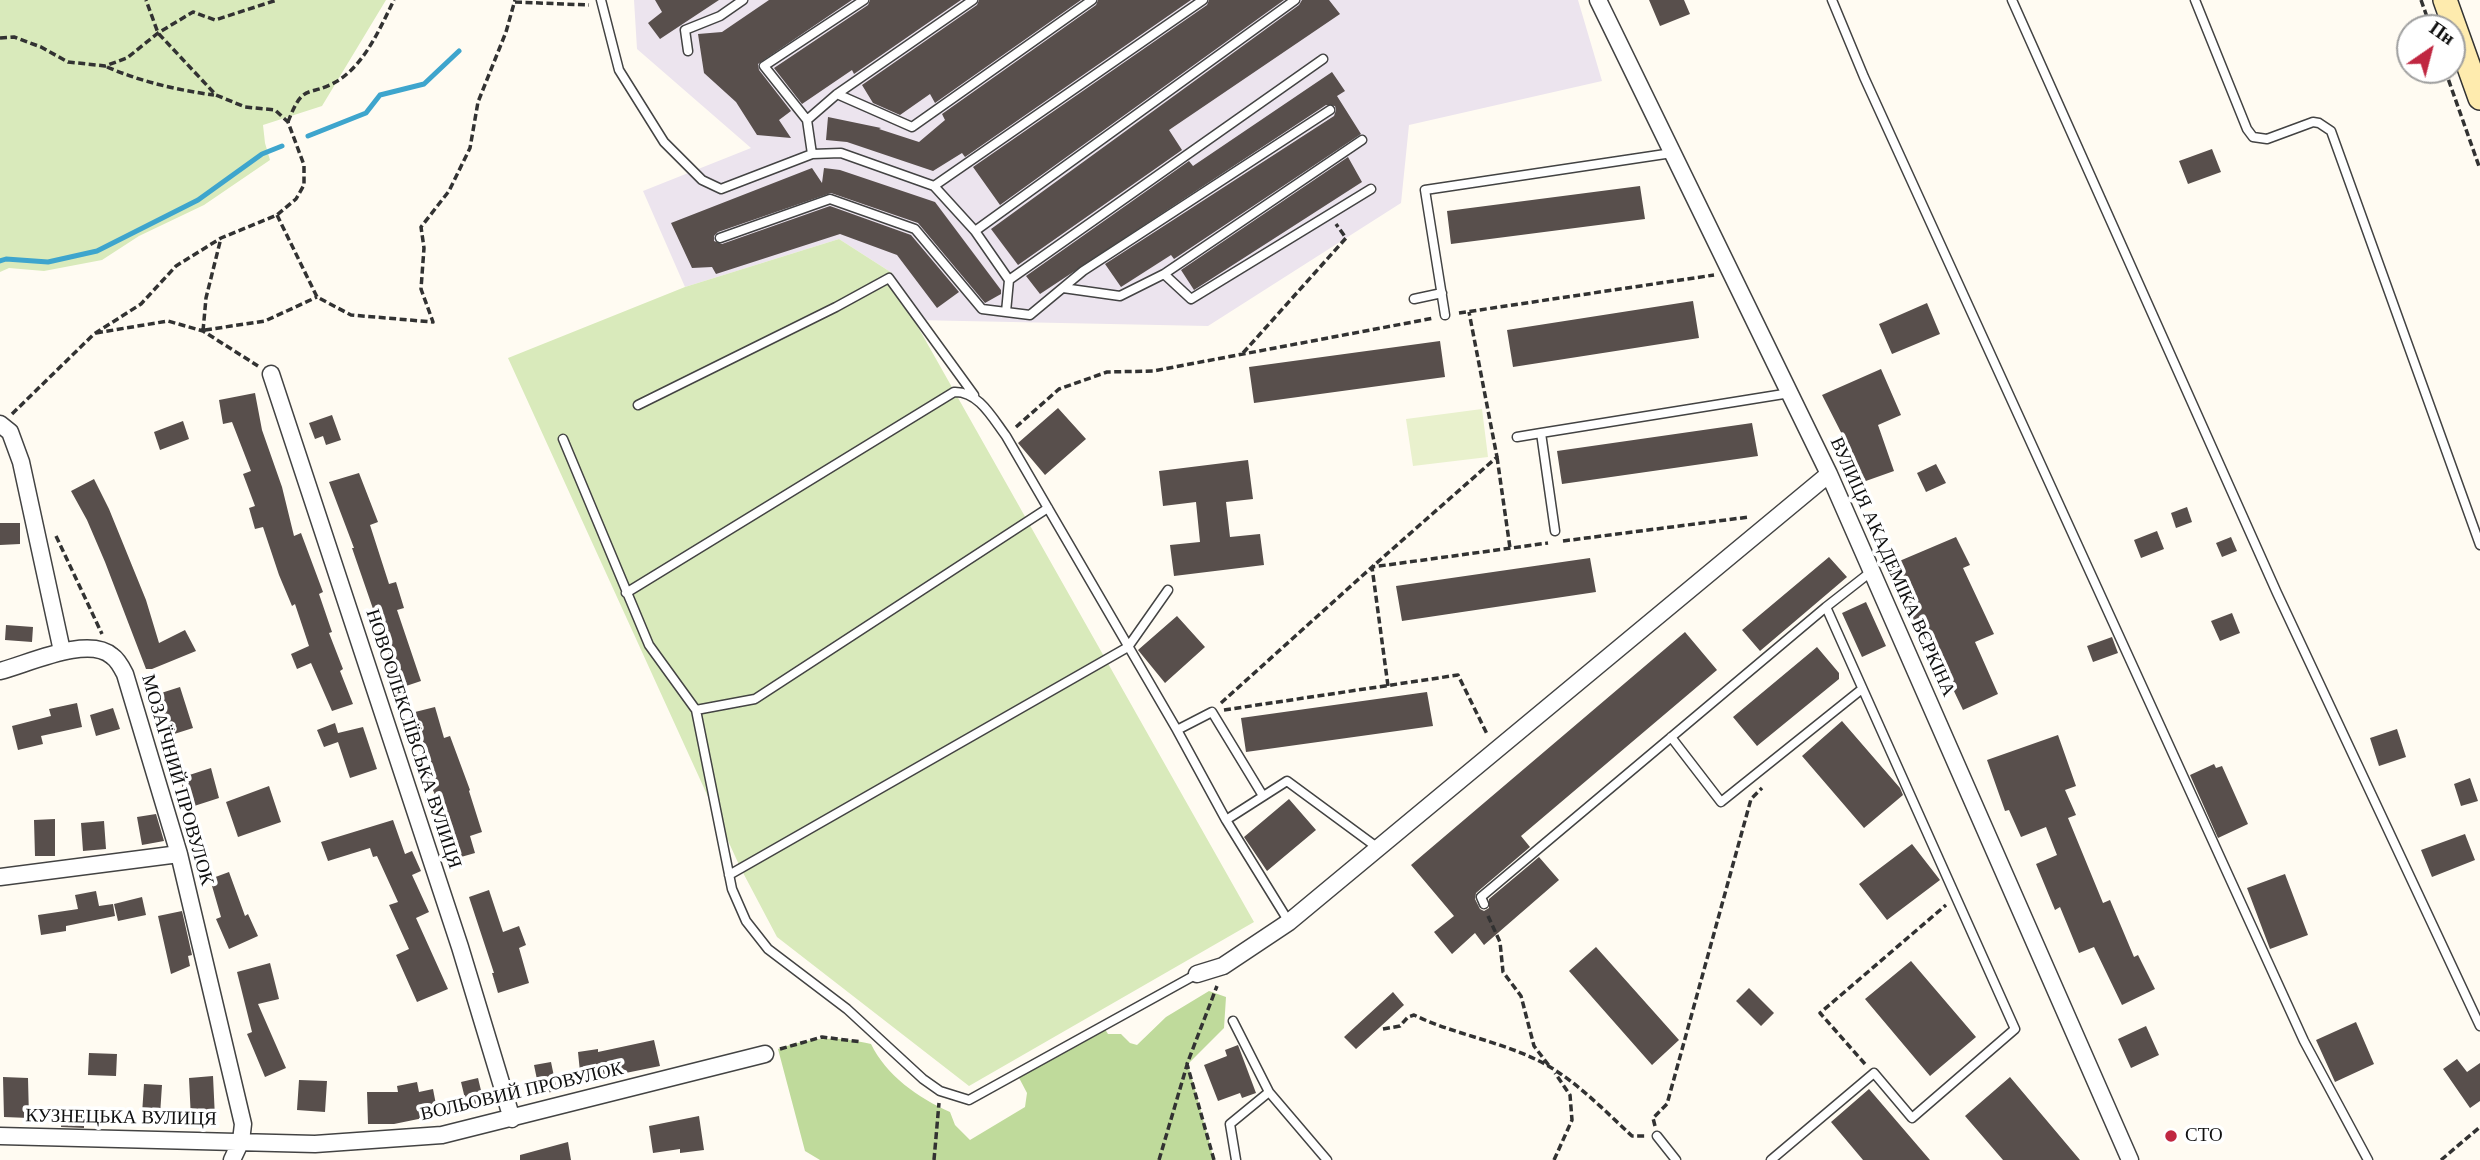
<!DOCTYPE html>
<html>
<head>
<meta charset="utf-8">
<style>
	body { margin:0 }
	#map { position:relative; width:2480px; height:1160px; overflow:hidden; background:#fffbf2; font-family:"Times New Roman",serif }
	canvas { display:block }
	.north { position:absolute; left:2396px; top:14px; width:70px; height:70px; box-sizing:border-box; background:#fff; border:2px solid #9f9f9f; border-radius:50%; rotate:35deg; font-size:19px; font-weight:700; line-height:28px; text-align:center; color:#101010 }
	.north::after { content:''; display:block; margin:auto; width:24px; height:32px; background:#c02741; clip-path:polygon(50% 0,100% 100%,50% 72%,0 100%) }
</style>
</head>
<body>
<div id="map">
<canvas width="2480" height="1160"></canvas>
<div class="north">Пн</div>
</div>
<script>
const context = document.querySelector('canvas').getContext('2d');
context.lineJoin = 'round';
function paint(path, color) { context.fillStyle = color; context.fill(path, 'evenodd'); }
function trace(path, color, width, dash) { context.strokeStyle = color; context.lineWidth = width; context.lineCap = dash ? 'butt' : 'round'; context.setLineDash(dash || []); context.stroke(path); }
function write(font, color, halo, rows, align = 'center') {
  context.font = font + ' "Times New Roman",serif'; context.lineWidth = 7; context.setLineDash([]); context.textBaseline = 'middle'; context.strokeStyle = halo; context.fillStyle = color; for (const [text, x, y, turn = 0] of rows) {
    context.save(); context.translate(x, y); context.rotate((+turn || 0) * Math.PI / 180); context.textAlign = isNaN(turn) ? turn : align; if (halo) context.strokeText(text, 0, 0); context.fillText(text, 0, 0); context.restore();
  }
}
paint(new Path2D(`
	M634,0H1578L1602,81L1409,125L1401,203L1208,326L914,320L892,273L839,239L685,287L643,191L751,148L637,49Z`), '#ece4ee');
paint(new Path2D(`
	M0,0H386L322,106L263,125L265,143L270,160L204,205L139,236L102,260L44,271L9,268L0,272Z
	M839,239L892,273L914,320L1254,922L969,1086L777,937L740,867L508,358L685,287Z`), '#d9eabb');
paint(new Path2D(`
	M1209,991L1226,997L1224,1028L1188,1064L1214,1160H820L805,1151L778,1049C813,1037 835,1036 871,1044C886,1075 918,1098 950,1112L955,1125L970,1140L1025,1107L1027,1093L1017,1074L1103,1026L1108,1034H1121L1130,1043L1137,1045L1166,1017Z`), '#bfda9b');
paint(new Path2D(`
	M1482,409L1488,457L1413,466L1406,419Z`), '#e9f1cd');
trace(new Path2D(`
	M308,136L366,113L380,95L424,84L459,51
	M0,261L6,259L48,262L97,251L198,200L262,154L282,146`), '#3ea5cd', 5);
paint(new Path2D(`
	M655,0H719L660,39L648,23L662,12Z
	M769,0H852L758,64L759,70L791,111L779,120L791,138L757,135L736,102L704,73L698,34L722,32Z
	M870,0H961L854,74L852,70L802,104L774,68L868,5Z
	M979,0H1081L935,103L930,94L900,115L873,103L862,85L977,5Z
	M1098,0H1191L965,157L962,153L933,171L847,142L826,140L828,117L881,128L879,129L919,142L945,120L942,114L1096,5Z
	M1209,0H1284L1000,205L973,167L1207,5Z
	M1302,0H1329L1340,14L1169,130L1182,150L1018,265L991,229L1299,5Z
	M1649,0H1684L1690,14L1660,26Z
	M1332,72L1345,91L1337,96L1361,134L1174,259L1171,255L1121,287L1105,264L1334,116L1336,110L1335,106L1326,105L1040,294L1026,276L1189,161L1193,166Z
	M2212,149L2221,172L2188,184L2179,161Z
	M1348,157L1362,182L1194,290L1181,270Z
	M812,168L822,183L824,168L840,170L935,202L1001,290V294L985,303L918,223L831,193L718,232L714,236V241L722,244L830,206L911,235L959,292L937,308L897,255L840,234L716,274L712,267L692,268L671,223Z
	M1640,186L1645,219L1451,244L1447,211Z
	M1693,301L1699,338L1513,367L1507,330Z
	M1927,303L1940,334L1892,354L1879,324Z
	M1440,341L1445,377L1254,403L1249,367Z
	M1881,369L1901,415L1878,425L1894,471L1863,482L1857,469L1849,472L1839,450L1848,446L1822,395Z
	M255,393L262,430L282,487L294,536L301,533L323,592L319,594L332,632L329,633L343,669L340,671L353,704L332,711L311,663L297,669L291,654L309,646L295,604L292,606L279,575L263,527L255,529L249,508L255,506L243,474L251,471L232,422L223,424L219,400Z
	M1058,408L1086,439L1045,475L1018,443Z
	M332,415L341,440L326,445L323,436L315,439L309,423Z
	M183,421L189,439L160,450L154,432Z
	M1752,423L1758,456L1562,484L1557,451Z
	M1248,460L1253,499L1226,502L1230,537L1260,534L1264,565L1174,576L1170,545L1200,542L1196,502L1163,506L1159,471Z
	M1936,464L1946,483L1926,492L1917,473Z
	M359,473L378,522L370,525L389,584L396,582L404,608L397,610L421,681L406,686L403,678L395,680L389,662L391,661L352,548H354L329,482Z
	M94,479L109,509L146,600L159,643L185,630L196,651L152,669H146L105,562L87,520L71,491Z
	M2187,507L2192,522L2176,528L2171,513Z
	M0,523H20V544L0,545Z
	M2157,531L2164,549L2141,558L2134,540Z
	M1956,537L1970,565L1963,568L1994,634L1975,642L1998,694L1963,710L1952,687L1944,690L1890,565Z
	M2231,537L2237,551L2222,557L2216,543Z
	M1829,557L1847,577L1760,651L1742,630Z
	M1590,558L1596,592L1402,621L1396,586Z
	M1866,602L1886,646L1862,657L1842,613Z
	M2232,613L2240,633L2220,641L2211,621Z
	M1177,616L1205,647L1165,683L1138,650Z
	M6,625L33,627L32,642L5,640Z
	M1685,632L1717,670L1521,836L1530,847L1476,893L1475,899L1480,909L1484,911L1489,908V899L1539,857L1559,880L1484,945L1475,933L1452,954L1434,932L1454,916L1411,865Z
	M2112,637L2118,653L2093,662L2087,646Z
	M1817,647L1839,673V679L1757,746L1733,717Z
	M180,687L193,728L171,735L158,694Z
	M1427,692L1433,726L1246,752L1241,718Z
	M77,703L82,727L41,736L43,744L18,750L12,726L51,716L49,709Z
	M435,707L444,738L450,736L470,790L469,791L482,832L470,836L475,853L461,857L443,800L438,802L424,769L411,713Z
	M113,708L120,729L96,736L90,715Z
	M1842,721L1900,788L1903,795L1864,828L1802,756Z
	M335,723L338,733L363,727L377,769L350,778L338,742L324,747L317,730Z
	M2397,729L2406,757L2379,766L2370,738Z
	M2058,735L2076,786L2065,790L2076,815L2068,818L2103,903L2110,900L2134,957L2138,955L2155,989L2122,1005L2094,947L2079,953L2060,907L2055,910L2036,864L2057,855L2046,827L2021,837L2009,810L2005,811L1987,760Z
	M2214,764L2216,768L2222,766L2248,824L2218,838L2190,775Z
	M211,768L219,798L188,808L180,778Z
	M2470,778L2478,801L2461,806L2454,784Z
	M269,786L281,822L238,837L226,802Z
	M1289,799L1316,830L1267,871L1244,837Z
	M156,814L164,841L142,845L137,817Z
	M55,819V856H35L34,820Z
	M393,820L405,854L412,851L421,871L412,875L429,912L416,918L448,989L417,1002L396,955L409,949L389,905L398,902L377,856L373,857L370,848L328,861L321,842Z
	M104,821L106,849L83,851L81,823Z
	M2465,834L2475,860L2432,877L2421,850Z
	M1912,844L1940,880L1887,920L1859,884Z
	M229,872L245,916L248,914L258,936L229,949L216,919L221,917L210,879Z
	M2285,874L2308,935L2270,949L2247,888Z
	M489,890L503,932L519,926L526,945L519,948L529,983L498,993L492,973H494L469,897Z
	M96,891L99,906L113,904L115,916L66,926V931L41,935L38,915L78,909L75,895Z
	M142,897L146,915L118,921L114,904Z
	M182,911L192,955L188,956L190,966L171,974L158,916Z
	M1596,947L1679,1040L1652,1065L1569,971Z
	M1911,961L1976,1037L1930,1076L1865,999Z
	M270,963L279,999L258,1004L286,1068L265,1077L247,1034L252,1032L237,972Z
	M1749,988L1774,1013L1761,1026L1736,1001Z
	M1393,992L1404,1005L1356,1049L1344,1037Z
	M2356,1022L2374,1064L2335,1082L2316,1040Z
	M2146,1026L2159,1055L2131,1068L2118,1039Z
	M654,1040L660,1066L601,1078L602,1080L581,1082L578,1052L598,1049V1052Z
	M1238,1045L1256,1093L1242,1098L1240,1093L1218,1101L1204,1065L1227,1056L1225,1050Z
	M89,1053L117,1054L116,1076L88,1075Z
	M2457,1059L2467,1072L2480,1063V1101L2470,1108L2443,1069Z
	M551,1062L557,1091L540,1094L534,1065Z
	M213,1076L215,1118L191,1119L189,1078Z
	M3,1077L28,1078L29,1118L4,1117Z
	M2010,1077L2080,1160H2003L1965,1116Z
	M478,1078L485,1107L468,1111L461,1082Z
	M299,1080L327,1081L325,1112L297,1110Z
	M417,1082L419,1092L433,1089L438,1115L394,1124H368L367,1092H398L397,1086Z
	M144,1084L162,1085L160,1115L142,1114Z
	M1869,1089L1930,1160H1863L1831,1122Z
	M62,1108L84,1109V1128L61,1127Z
	M699,1116L704,1150L680,1153V1149L653,1153L649,1126Z
	M568,1142L571,1160H520V1155Z`), '#584f4c');
const service = new Path2D(`
	M601,0L619,70L664,142L702,180L721,189L812,154L841,153L934,186L975,231L1009,280L1323,59
	M1832,0L1864,77L2304,1041L2368,1160
	M2012,0L2277,593L2480,1026
	M2195,0L2247,129L2253,137L2267,139L2313,122L2319,123L2331,131L2480,545
	M688,51L685,30L720,16L743,0
	M837,94L912,127L1092,0
	M807,120L837,94L973,0
	M1362,140L1164,274L1191,299L1371,189
	M812,154L807,120L764,66L864,0
	M934,186L1203,0
	M975,231L1295,0
	M720,238L830,199L915,229L982,309L1030,315L1083,271L1330,110
	M1063,288L1120,296L1164,274
	M1414,299L1442,293
	M1006,312L1009,280
	M1445,315L1425,190L1672,153
	M638,405L836,307L889,278L974,395
	M1517,437L1541,433
	M563,439L649,645L696,710L732,889L746,921L768,949L847,1009L923,1079L940,1091L969,1100L1197,974
	M1555,531L1541,433L1790,393
	M626,593L954,392C979,391 993,419 1006,436L1177,730L1226,820L1289,922
	M1826,607L1872,571
	M696,710L755,699L1048,508
	M1177,730L1212,712L1263,796
	M1671,737L1721,802L1862,689
	M1226,820L1287,781L1378,848
	M729,875L1128,647L1168,590
	M1484,904L1481,897L1826,607L2015,1029L1912,1118L1874,1073L1771,1160
	M1233,1021L1269,1092L1327,1160
	M1657,1136L1676,1160
	M1236,1160L1230,1124L1269,1092`);
const minor = new Path2D(`
	M1598,0L1829,474L2130,1160
	M271,374L460,947L512,1119
	M0,424L10,432L21,462L62,651
	M0,671C28,664 88,635 112,656C118,660 122,668 125,674L179,854L243,1124L241,1141L232,1160
	M0,877L179,854
	M1197,974L1223,966L1289,922L1829,474
	M0,1136L315,1144L442,1135L765,1054`);
const secondary = new Path2D(`
	M2445,0L2480,98`);
trace(service, '#434343', 11);
trace(minor, '#434343', 19);
trace(secondary, '#323232', 26);
trace(new Path2D(`
	M2421,0L2431,28
	M515,2L589,5
	M0,38L14,37L41,47L68,62L105,66L127,58L158,33L193,12L215,20L277,0
	M107,67C142,82 177,90 214,95
	M2445,70L2480,169
	M288,122C304,80 308,99 339,80C366,62 380,28 394,0
	M277,215L317,297L351,315L433,322L421,289L424,248L421,227L449,191L470,148L478,102L506,32L515,0
	M1459,313L1714,275
	M205,330L265,321L317,297
	M203,331L206,298L221,238
	M96,333L168,321L203,331L258,366
	M1243,353L1346,238L1336,224
	M12,414L94,334L141,304L176,266L221,238L277,215L296,199L304,185V165L288,122L275,110L245,107L216,95L158,33L146,0
	M1016,427L1059,389L1107,372L1153,371L1434,318
	M1497,457L1510,548
	M56,536L102,634
	M1563,541L1749,517
	M1388,686L1372,567L1497,457L1469,312
	M1221,703L1372,567L1548,543
	M1224,710L1458,675L1488,736
	M1488,916L1500,942L1503,972L1521,996L1534,1046L1550,1067
	M1383,1029L1400,1026L1408,1017L1414,1015C1457,1036 1508,1042 1550,1067C1580,1085 1606,1112 1632,1136H1645
	M780,1049L822,1037L862,1042
	M1865,1064L1820,1013L1946,905
	M1655,1126L1653,1118L1667,1104L1751,799L1762,788
	M934,1160L939,1103
	M1159,1160L1187,1065
	M1214,1160L1187,1064L1217,986
	M1554,1160L1572,1120L1570,1095L1555,1073
	M2441,1160L2480,1127`), '#323232', 3.5, [7, 3.5]);
trace(service, '#fff', 8);
trace(minor, '#fff', 16);
trace(secondary, '#feebae', 23);
for (const [x, y, r, color] of [
	[2171,1136,7,"#c02741"]
]) { const dot = new Path2D(); dot.arc(x, y, r, 0, 2 * Math.PI); context.fillStyle = color; context.fill(dot); trace(dot, '#fff', 2.5); }
write('19px', '#101010', '#fff', [
	["ВУЛИЦЯ АКАДЕМІКА ВЄРКІНА",1892,567,66],
	["НОВООЛЕКСІЇВСЬКА ВУЛИЦЯ",413,739,72],
	["МОЗАЇЧНИЙ ПРОВУЛОК",177,780,74],
	["ВОЛЬОВИЙ ПРОВУЛОК",522,1092,-13],
	["КУЗНЕЦЬКА ВУЛИЦЯ",121,1118,1]
]);
write('19px', '#101010', '#fff', [
	["СТО",2185,1136]
], 'left');
</script>
</body>
</html>
